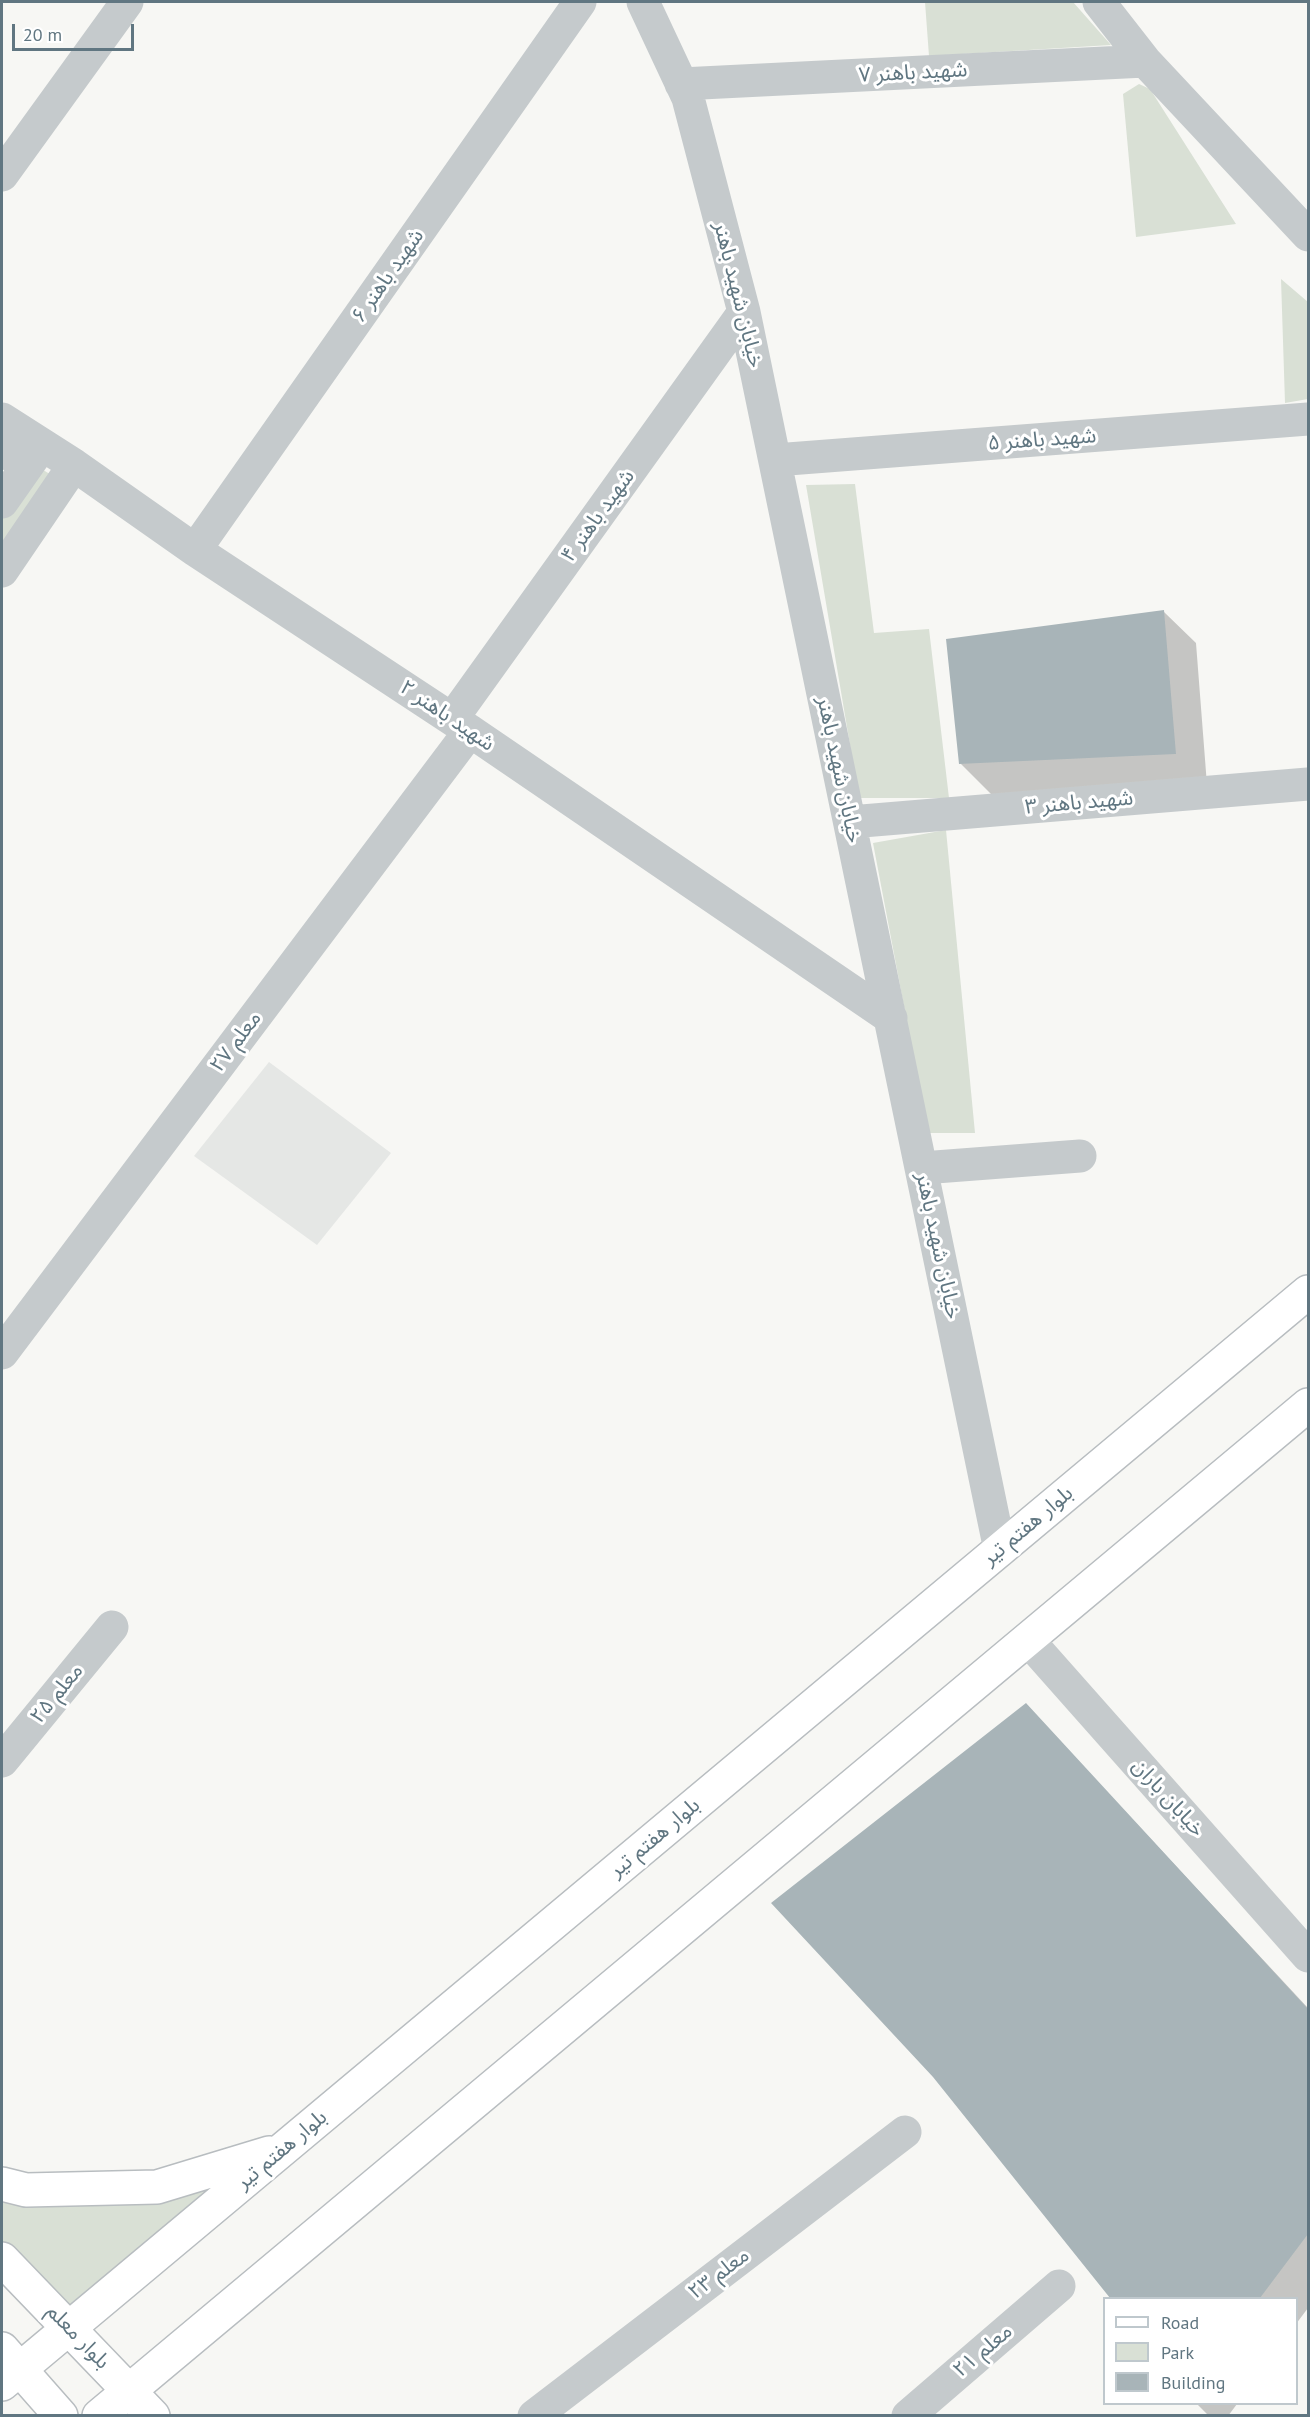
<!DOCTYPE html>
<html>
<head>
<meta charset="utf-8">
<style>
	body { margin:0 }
	#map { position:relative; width:1310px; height:2417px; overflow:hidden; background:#f7f7f4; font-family:"PT Sans",sans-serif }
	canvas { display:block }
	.frame { position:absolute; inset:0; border:3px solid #607681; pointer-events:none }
	.legend { position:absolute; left:1103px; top:2297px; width:195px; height:108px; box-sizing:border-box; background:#fff; border:2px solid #bfc8cd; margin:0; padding:8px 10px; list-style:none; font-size:18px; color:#607681 }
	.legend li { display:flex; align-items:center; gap:12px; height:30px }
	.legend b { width:30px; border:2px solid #bfc8cd }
	.scale { position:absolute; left:12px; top:24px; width:122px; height:27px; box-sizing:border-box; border:3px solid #607681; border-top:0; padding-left:8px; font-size:18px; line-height:21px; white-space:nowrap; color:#607681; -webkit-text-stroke:4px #fff; paint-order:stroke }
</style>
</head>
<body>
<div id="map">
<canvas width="1310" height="2417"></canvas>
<div class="frame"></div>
<ul class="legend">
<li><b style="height:8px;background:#fff"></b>Road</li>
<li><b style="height:16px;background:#d9e0d5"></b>Park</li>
<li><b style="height:16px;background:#a8b4b8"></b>Building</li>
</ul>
<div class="scale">20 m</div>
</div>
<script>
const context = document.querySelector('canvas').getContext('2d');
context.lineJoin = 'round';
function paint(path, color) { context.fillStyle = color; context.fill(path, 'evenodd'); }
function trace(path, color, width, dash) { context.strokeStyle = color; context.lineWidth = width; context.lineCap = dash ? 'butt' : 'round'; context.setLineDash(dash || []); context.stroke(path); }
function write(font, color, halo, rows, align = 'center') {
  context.font = font + ' "PT Sans","Noto Sans Arabic",sans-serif'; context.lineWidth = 6; context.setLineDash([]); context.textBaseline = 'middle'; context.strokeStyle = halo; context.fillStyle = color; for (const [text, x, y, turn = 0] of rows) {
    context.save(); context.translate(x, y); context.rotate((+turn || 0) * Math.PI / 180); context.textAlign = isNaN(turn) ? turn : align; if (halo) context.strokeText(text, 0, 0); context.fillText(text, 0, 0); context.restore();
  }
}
paint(new Path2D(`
	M269,1062L391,1153L317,1245L194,1156Z`), '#e5e7e5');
paint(new Path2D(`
	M925,2H1073L1111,45L929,56Z
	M1139,84L1150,89L1236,224L1136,237L1123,94Z
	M1281,279L1308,302V399L1285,403Z
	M35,465L58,479L2,561V513Z
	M855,484L874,633L929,629L949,798H859L806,485Z
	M946,830L975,1133H928L873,843Z
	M262,2163L70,2319L2,2253V2188Z`), '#d9e0d5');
paint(new Path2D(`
	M1164,612L1196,643L1207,785L992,795L960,763Z
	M1026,1705L1308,2008V2308L1296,2324V2298H1111L934,2076Z
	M1197,2404H1237L1228,2416H1209Z`), '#0003');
paint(new Path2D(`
	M1164,610L1176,754L959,764L946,639Z
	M1026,1703L1308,2009V2234L1260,2298H1110L933,2077L771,1903Z`), '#a8b4b8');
const major = new Path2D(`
	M2,2184L26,2190L157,2187L269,2153
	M2,2259L153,2416
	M2,2349L61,2416
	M2,2384L1308,1292
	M99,2416L1308,1405`);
trace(major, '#b8bdc0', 36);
trace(new Path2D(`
	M643,2L688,98L744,312L1000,1550
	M1099,2L1145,61L1308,235
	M681,84L1145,61
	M2,175L127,2
	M2,419L74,465L195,550L470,731L891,1018
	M2,449L27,466
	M775,460L1308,419
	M2,502L42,445
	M195,550L580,2
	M2,571L74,465
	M452,719L744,312
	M850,822L1308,784
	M922,1168L1080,1156
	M2,1353L470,731
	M1028,1640L1308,1956
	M2,1761L112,1627
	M534,2416L905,2132
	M908,2416L1059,2286`), '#c5cacc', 33);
trace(major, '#fff', 33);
write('21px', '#607681', '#fff', [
	["شهید باهنر ۷",913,73,-3],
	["شهید باهنر ۶",388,276,-55],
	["خیابان شهید باهنر",738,295,76],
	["شهید باهنر ۵",1042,440,-4],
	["شهید باهنر ۴",598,516,-54],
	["شهید باهنر ۲",447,716,34],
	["خیابان شهید باهنر",839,770,78],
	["شهید باهنر ۳",1079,803,-5],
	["معلم ۲۷",236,1042,-53],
	["خیابان شهید باهنر",938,1246,78],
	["بلوار هفتم تیر",1028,1526,-40],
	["معلم ۲۵",57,1694,-51],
	["خیابان باران",1168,1798,48],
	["بلوار هفتم تیر",655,1838,-40],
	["بلوار هفتم تیر",282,2150,-40],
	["معلم ۲۳",719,2274,-37],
	["بلوار معلم",78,2337,46],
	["معلم ۲۱",983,2351,-40]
]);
</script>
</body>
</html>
